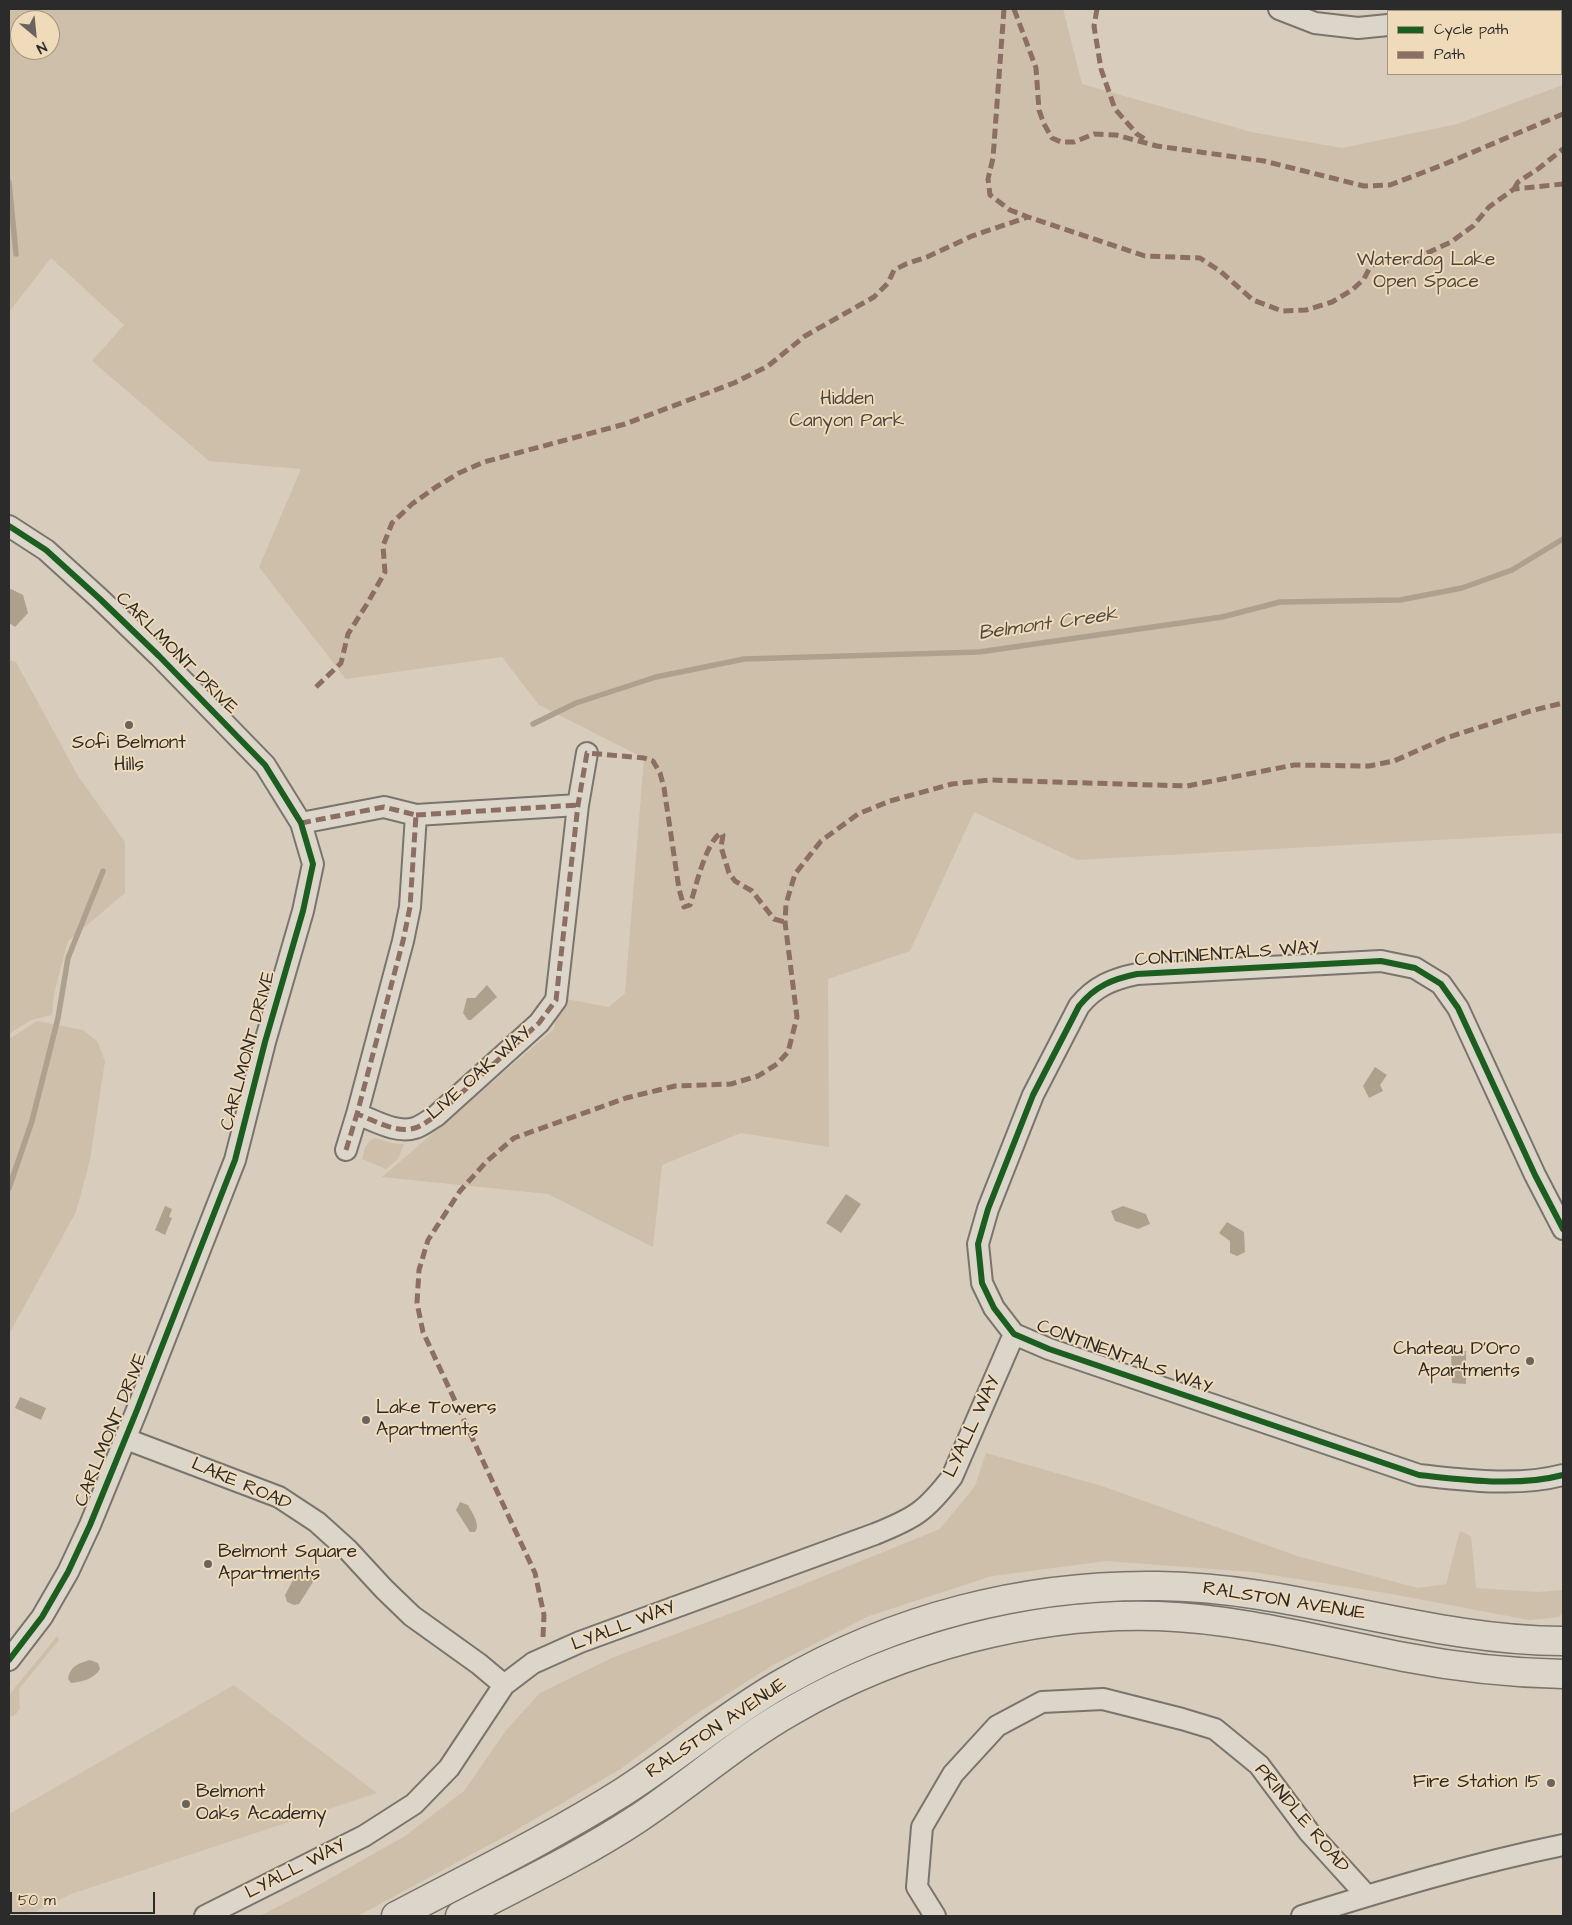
<!DOCTYPE html>
<html>
<head>
<meta charset="utf-8">
<style>
	body { margin:0 }
	#map { position:relative; width:1572px; height:1925px; overflow:hidden; background:#d8cdbc; font-family:"Architects Daughter",sans-serif }
	canvas { display:block }
	.frame { position:absolute; inset:0; border:10px solid #2b2b2b; pointer-events:none }
	.legend { position:absolute; left:1387px; top:10px; width:175px; height:65px; box-sizing:border-box; background:#efdab9; border:1px solid #a19480; margin:0; padding:6px 9px; list-style:none; font-size:15px; color:#2b2b2b }
	.legend li { display:flex; align-items:center; gap:10px; height:25px }
	.legend b { width:25px; border:1px solid #a19480 }
	.north { position:absolute; left:10px; top:10px; width:50px; height:50px; box-sizing:border-box; background:#efdab9; border:1px solid #a19480; border-radius:50%; rotate:152deg; font-size:14px; font-weight:700; line-height:20px; text-align:center; color:#2b2b2b }
	.north::after { content:''; display:block; margin:auto; width:18px; height:22px; background:#68645e; clip-path:polygon(50% 0,100% 100%,50% 72%,0 100%) }
	.scale { position:absolute; left:10px; top:1892px; width:145px; height:22px; box-sizing:border-box; border:2px solid #2b2b2b; border-top:0; padding-left:6px; font-size:15px; line-height:18px; white-space:nowrap; color:#2b2b2b; -webkit-text-stroke:4px #efdab9; paint-order:stroke }
</style>
</head>
<body>
<div id="map">
<canvas width="1572" height="1925"></canvas>
<div class="frame"></div>
<ul class="legend">
<li><b style="height:6px;background:#1b5e20"></b>Cycle path</li>
<li><b style="height:6px;background:#8d6e63"></b>Path</li>
</ul>
<div class="north">N</div>
<div class="scale">50 m</div>
</div>
<script>
const context = document.querySelector('canvas').getContext('2d');
context.lineJoin = 'round';
function paint(path, color) { context.fillStyle = color; context.fill(path, 'evenodd'); }
function trace(path, color, width, dash) { context.strokeStyle = color; context.lineWidth = width; context.lineCap = dash ? 'butt' : 'round'; context.setLineDash(dash || []); context.stroke(path); }
function write(font, color, halo, rows, align = 'center') {
  context.font = font + ' "Architects Daughter",sans-serif'; context.lineWidth = 4; context.setLineDash([]); context.textBaseline = 'middle'; context.strokeStyle = halo; context.fillStyle = color; for (const [text, x, y, turn = 0] of rows) {
    context.save(); context.translate(x, y); context.rotate((+turn || 0) * Math.PI / 180); context.textAlign = isNaN(turn) ? turn : align; if (halo) context.strokeText(text, 0, 0); context.fillText(text, 0, 0); context.restore();
  }
}
paint(new Path2D(`
	M234,1685L377,1793L71,1894L26,1916H9V1814Z`), '#cfc1ab');
paint(new Path2D(`
	M9,9H1063L1082,84L1251,132L1342,148L1457,124L1563,85V833L1077,860L974,812L910,951L828,979L829,1147L741,1133L662,1165L653,1247L548,1194L382,1177L554,1029L555,1019L566,999L609,1007L625,993L644,758L539,705L502,657L346,679L259,567L301,469L209,461L92,361L124,325L51,258L9,312ZM20,20H50V50H20Z
	M9,660L16,662L78,776L125,842V893L68,941L54,994L52,1015L31,1020L9,1034Z
	M37,1021L83,1030L97,1041L105,1061L90,1160L76,1212L9,1334V1039Z
	M376,1138L391,1143L404,1144L398,1159L386,1169L362,1159C365,1149 365,1141 376,1138Z
	M986,1453L1105,1487L1297,1556L1418,1588L1446,1584L1460,1531L1471,1536L1476,1588L1538,1592L1563,1590V1613L1559,1617L1529,1620L1386,1593L1253,1572L1106,1561L992,1576L869,1616L773,1665L690,1718L622,1768L511,1833L358,1916H260L308,1891L405,1836L464,1791L507,1729L540,1693L614,1657L750,1606L940,1529L975,1486Z
	M57,1636L59,1640L19,1689L20,1709L14,1716H9V1695Z`), '#cdbfa9');
paint(new Path2D(`
	M9,588L23,595L28,613L15,627L9,623Z
	M487,985L497,997L471,1020H468L463,1013L467,998H475Z
	M1375,1067L1387,1075L1380,1085L1383,1091L1369,1098L1363,1086Z
	M846,1194L861,1204L841,1233L826,1223Z
	M165,1206L172,1209L169,1217L172,1218L165,1235L155,1230Z
	M1123,1206L1146,1214L1150,1224L1138,1229L1115,1221L1111,1211Z
	M1227,1222L1244,1232L1245,1252L1237,1256L1230,1253V1241L1219,1233Z
	M1451,1351H1466V1384L1452,1383Z
	M20,1397L46,1408L41,1420L15,1408Z
	M460,1502L468,1505C472,1513 481,1524 475,1532H470L456,1510Z
	M303,1570L312,1575L313,1582L299,1604L294,1605L287,1602L285,1595L297,1573Z
	M90,1660L98,1663L100,1669C94,1679 82,1682 71,1683L68,1679C70,1666 79,1663 90,1660Z`), '#ada18e');
trace(new Path2D(`
	M9,182L16,254
	M533,724L576,703L656,677L744,659L979,652L1222,617L1280,602L1400,600L1462,588L1512,570L1563,539
	M9,1188L32,1121L58,1018L68,958L103,871`), '#ada18e', 5.5);
const minor = new Path2D(`
	M1279,9L1315,23L1358,28L1388,25
	M1439,11L1445,9
	M9,526L46,550L100,599L159,656L265,765L301,823L313,864L303,911L265,1042L235,1160L137,1410L90,1525L68,1572L42,1617L9,1660
	M416,815L578,805
	M301,823L384,807L416,815L410,907L403,941L357,1114C374,1120 396,1134 415,1128C422,1126 429,1120 436,1116L539,1023L556,1000L578,805L587,753
	M346,1150L357,1114
	M1563,1229L1535,1175L1458,1008L1441,984L1415,968L1381,961L1137,974C1113,979 1095,986 1079,1006L1033,1095L988,1209L978,1244L982,1283L994,1308L1014,1334L1049,1349L1419,1475C1466,1480 1517,1487 1563,1475
	M126,1439L279,1497L317,1522L348,1550L384,1589L412,1616L479,1664L504,1685
	M205,1916L364,1836L414,1804L449,1768L504,1685L533,1663L580,1642L875,1534C915,1518 926,1511 952,1477L1014,1334
	M935,1916L917,1887L922,1827L953,1774L997,1726L1042,1702L1103,1699L1182,1719L1215,1729L1259,1765L1309,1832L1367,1896
	M1302,1916C1388,1889 1475,1863 1563,1845`);
const secondary = new Path2D(`
	M396,1916C472,1876 550,1838 623,1792C676,1758 724,1717 779,1685C894,1618 1025,1584 1158,1586C1295,1587 1426,1641 1563,1641
	M460,1916C519,1885 581,1856 637,1819C690,1784 738,1741 793,1710C900,1648 1034,1612 1158,1616C1243,1619 1321,1641 1404,1657C1456,1667 1510,1673 1563,1674`);
trace(minor, '#79746c', 24);
trace(secondary, '#79746c', 31);
trace(minor, '#dcd5c9', 20);
trace(secondary, '#dcd5c9', 28);
trace(new Path2D(`
	M1004,9L993,158L988,179L990,195L1010,210L1028,217L1145,256L1200,258L1220,271L1253,300L1282,311L1306,310L1332,302L1352,290L1364,279L1370,267L1379,259L1398,263L1412,260L1451,242L1473,226L1489,207L1514,189L1563,184
	M1014,9L1036,68L1039,110L1044,124L1052,138L1061,142H1074L1094,134L1116,135L1157,146L1264,161L1364,186L1390,185L1440,166L1563,114
	M1097,9L1094,26L1101,69L1115,109L1137,134L1148,141
	M1514,189L1518,182L1538,169L1563,149
	M316,687L341,663L348,634L367,604L385,572L383,546L392,523L412,504L436,487L459,473L484,462L625,424L734,383L768,366L805,336L874,297L888,283L894,270L906,264L927,257L972,236L1028,217
	M416,815L578,805
	M301,823L384,807L416,815L410,907L403,941L357,1114C374,1120 396,1134 415,1128C422,1126 429,1120 436,1116L539,1023L556,1000L578,805L587,753L644,758L653,761L660,773L664,788L679,889L684,907L690,905C695,890 706,841 721,833L723,835L721,847L729,873L735,881L752,891L774,919L785,922
	M346,1150L357,1114
	M543,1637L544,1615L535,1573L423,1332L417,1303L419,1270L428,1240L460,1191L487,1161L514,1138L626,1098L675,1086L731,1084L758,1076L777,1064L788,1052L797,1017L785,922L786,904L795,874L821,841L858,814L890,801L952,784L989,780L1187,786L1294,765L1369,766L1394,761L1446,738L1530,711L1563,703`), '#8d6e63', 5, [10, 5]);
trace(new Path2D(`
	M9,526L46,550L100,599L159,656L265,765L301,823L313,864L303,911L265,1042L235,1160L137,1410L90,1525L68,1572L42,1617L9,1660
	M1563,1229L1535,1175L1458,1008L1441,984L1415,968L1381,961L1137,974C1113,979 1095,986 1079,1006L1033,1095L988,1209L978,1244L982,1283L994,1308L1014,1334L1049,1349L1419,1475C1466,1480 1517,1487 1563,1475`), '#1b5e20', 6);
for (const [x, y, r, color] of [
	[129,725,5,"#68645e"],
	[1530,1361,5,"#68645e"],
	[366,1420,5,"#68645e"],
	[208,1564,5,"#68645e"],
	[1551,1783,5,"#68645e"],
	[186,1804,5,"#68645e"]
]) { const dot = new Path2D(); dot.arc(x, y, r, 0, 2 * Math.PI); context.fillStyle = color; context.fill(dot); trace(dot, '#efdab9', 2); }
write('19px', '#4a4641', '#efdab9', [
	["Waterdog Lake",1426,261],
	["Open Space",1426,283],
	["Hidden",847,400],
	["Canyon Park",847,422]
]);
write('19px', '#2b2b2b', '#efdab9', [
	["CARLMONT DRIVE",176,654,45],
	["CONTINENTALS WAY",1227,955,-4],
	["CARLMONT DRIVE",249,1051,-75],
	["LIVE OAK WAY",480,1074,-41],
	["CONTINENTALS WAY",1124,1358,20],
	["LYALL WAY",973,1427,-65],
	["CARLMONT DRIVE",112,1430,-68],
	["LAKE ROAD",241,1485,23],
	["RALSTON AVENUE",1284,1602,9],
	["LYALL WAY",624,1627,-21],
	["RALSTON AVENUE",717,1729,-34],
	["PRINDLE ROAD",1301,1819,50],
	["LYALL WAY",296,1870,-27]
]);
write('19px', '#2b2b2b', '#efdab9', [
	["Sofi Belmont",129,744,"center"],
	["Hills",129,766,"center"],
	["Chateau D'Oro",1520,1350,"right"],
	["Apartments",1520,1372,"right"],
	["Lake Towers",376,1409],
	["Apartments",376,1431],
	["Belmont Square",218,1553],
	["Apartments",218,1575],
	["Fire Station 15",1541,1783,"right"],
	["Belmont",196,1793],
	["Oaks Academy",196,1815]
], 'left');
write('italic 20px', '#4c4943', '#efdab9', [
	["Belmont Creek",1048,625,-8]
]);
</script>
</body>
</html>
